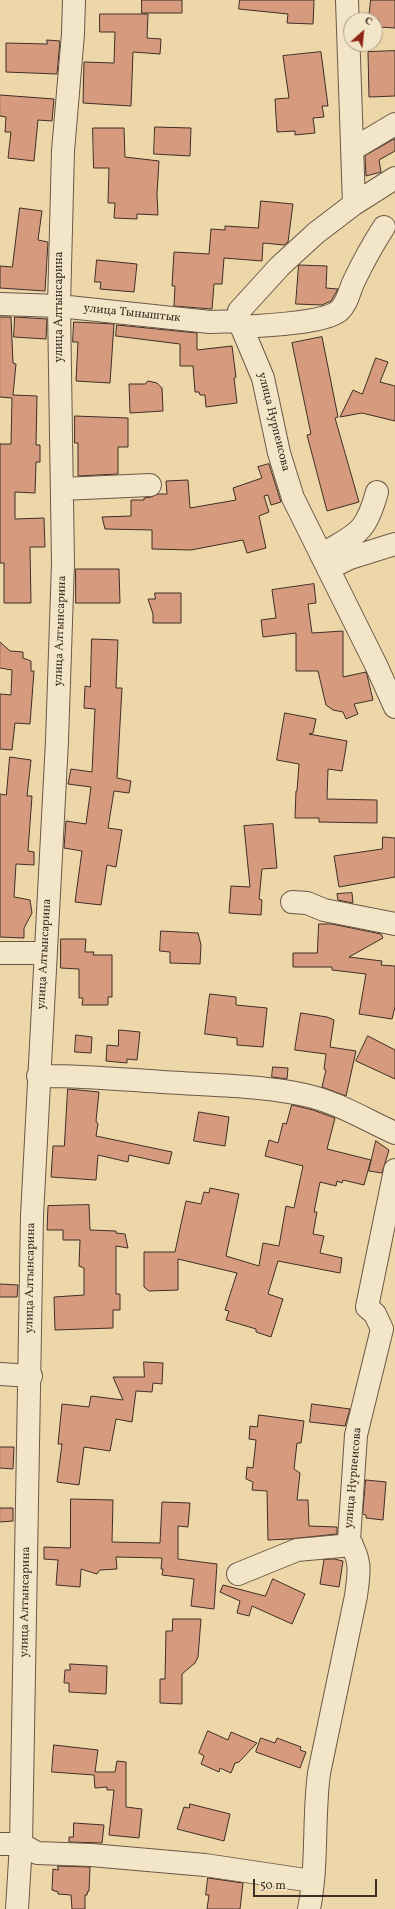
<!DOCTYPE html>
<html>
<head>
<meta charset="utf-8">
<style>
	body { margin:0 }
	#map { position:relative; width:395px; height:1909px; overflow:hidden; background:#edd7a9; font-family:Vollkorn,serif }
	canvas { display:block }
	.north { position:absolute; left:343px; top:12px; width:40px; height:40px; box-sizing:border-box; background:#f3e5c7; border:1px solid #ab9c87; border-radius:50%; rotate:27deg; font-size:11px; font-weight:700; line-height:16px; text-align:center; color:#3e2e26 }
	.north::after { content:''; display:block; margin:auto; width:14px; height:18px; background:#8f2418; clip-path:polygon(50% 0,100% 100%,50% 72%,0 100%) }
	.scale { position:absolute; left:253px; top:1879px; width:124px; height:18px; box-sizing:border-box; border:2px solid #3e2e26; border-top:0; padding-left:5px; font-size:12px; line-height:14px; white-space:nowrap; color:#3e2e26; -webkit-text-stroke:3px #f3e5c7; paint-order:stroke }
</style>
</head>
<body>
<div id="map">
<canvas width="395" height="1909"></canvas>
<div class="north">С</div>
<div class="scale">50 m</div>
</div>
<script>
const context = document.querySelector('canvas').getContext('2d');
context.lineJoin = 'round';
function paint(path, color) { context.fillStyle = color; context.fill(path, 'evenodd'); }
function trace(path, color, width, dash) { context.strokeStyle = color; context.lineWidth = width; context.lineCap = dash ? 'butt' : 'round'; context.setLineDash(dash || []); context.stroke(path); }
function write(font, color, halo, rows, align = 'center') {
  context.font = font + ' Vollkorn,serif'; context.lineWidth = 3; context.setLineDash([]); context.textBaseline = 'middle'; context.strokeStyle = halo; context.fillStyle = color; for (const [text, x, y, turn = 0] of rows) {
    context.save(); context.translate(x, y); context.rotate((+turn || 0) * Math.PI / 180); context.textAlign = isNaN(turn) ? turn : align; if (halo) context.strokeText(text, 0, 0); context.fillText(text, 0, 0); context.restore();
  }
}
const building = new Path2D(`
	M142,0H182V13H142Z
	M240,0H314L313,24L287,23L288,14L239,9Z
	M371,0H395V28L379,27V20L369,19Z
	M100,14H148L147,38L161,39L160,54L133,52L131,106L83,103L84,62L114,63L115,32H100Z
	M47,40L60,41L57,74L6,72V43L47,44Z
	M395,51V96L369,97L368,52Z
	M321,52L328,106H322L324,117L313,118L315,133L295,135V131L277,132L275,99L289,98L283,56Z
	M0,95L54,99L52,121L38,120L34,161L8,158L11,132H5L6,117L0,116Z
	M155,127L191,128L190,156L154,154Z
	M93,128H124L125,157L159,161L157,194L158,215L137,214V219L114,218L115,203H108L109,168H94Z
	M395,139V151L379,160L381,172L366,176L365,156Z
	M261,201L293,204L288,242L284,245L263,243L262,261L224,258L222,284H214L212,309L174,306L175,286H172L174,252L209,254L211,229L225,230V226L258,228Z
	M20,208L42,211L38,240L48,242L45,291L0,288V266L12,267Z
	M97,260L137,264L134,292L100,289L101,282H95Z
	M299,265L327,266L326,288L338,289L331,301L322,305L296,304Z
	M0,317H11L13,363L16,364L13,395L37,396L36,445H40V462H36L35,493L15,492V519L44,518L45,547H30L31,603H4V563H0V444H11L12,398L0,397Z
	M15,317L47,319L46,339L14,337Z
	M74,322L114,324L110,383L76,381L78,342H73Z
	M117,325L197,333V350L232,346L236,377L234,378L237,403L206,407L205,395H200L199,392H195L193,366H180V344L116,336Z
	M322,337L338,417L335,418L359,502L327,511L307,435L311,434L292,343Z
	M376,358L388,362L380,382L395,386V421L362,413L340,417L353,390L362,394Z
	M148,381L157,383L162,388L163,411L130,413L129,384H145Z
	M75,416L128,418V447H118V474L78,476V443H75Z
	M269,464L281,502L271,505L268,495L264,496L269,512L259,516L266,548L247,553L243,540L191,550L152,549V530L105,529L102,517L131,516V500H144V498L151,497L158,494H167L166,481L188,480L190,508L236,500L233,488L262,478L258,467Z
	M76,569H119L120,603H76Z
	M314,584L316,603L308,604L312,633L343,631V677L366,672L367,675L373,700L354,704L358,714L346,719L343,712L333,710L326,705L318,671H296V633L263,637L261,620L276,618L272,590Z
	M155,593H181V623H153V614L148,599H155Z
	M92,639L118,640L116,688H122L117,778L131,781L129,793L114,791L108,828L122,830L116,867L107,865L101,905L75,902L82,851L64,848L66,821L86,824L91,787L68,784L71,769L92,772L95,709L84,708L85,686L90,687Z
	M0,642L10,651L23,652V658L31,661V671H34L30,724L15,723L12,750L0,749V694L11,695L12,670L0,668Z
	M285,713L316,719L313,733L309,734L347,741L342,771L328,769L327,799L377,800V823L319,822V818H295L296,791H297L299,764L277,760Z
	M10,757L31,760L27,796H32L28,851L34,852V865L16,864L14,897L30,900L32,913L24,928V938L0,937V794L6,795Z
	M273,824L277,868L262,869L259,899L262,900L261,915L229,913L231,886L250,887L244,826Z
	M383,837L395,838V877L339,887L334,856L382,849Z
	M352,893L353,903L338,900L337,894Z
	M319,924H332L381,934L383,938L349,957L382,961L381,965L395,966V1007L392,1019L359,1014L366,974L332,970V967H293V953H317Z
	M161,931L198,933L201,945L200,964L170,963V952L160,951Z
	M61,939H86L85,952H94L93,955H112V997H108V1005H82L83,998H79V969L61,968Z
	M210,994L236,997V1005L267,1008L263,1047L237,1045V1038L205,1034Z
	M301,1013L327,1017L334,1020L330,1047L356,1051L346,1096L322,1087L326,1070L324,1069L326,1054L295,1050Z
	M119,1030L140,1032L137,1060L127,1059V1063L106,1061L107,1045L118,1046Z
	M76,1035L92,1037L91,1053L75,1052Z
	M368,1036L395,1050V1079L356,1061Z
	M273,1067L288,1068L287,1079L272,1077Z
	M68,1089L99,1092L96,1121L98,1124L96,1136L172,1152L169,1164L129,1155L128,1162L98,1155L96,1180L51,1177L53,1146H64Z
	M292,1105L313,1110L335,1118L327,1149L371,1160L364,1185L343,1180L342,1183L337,1181L336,1186L320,1182L314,1212H317L313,1234L324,1236L320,1253L342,1258L340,1273L278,1261L268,1294L283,1299L271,1337L256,1332V1329L226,1320L229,1311L225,1310L237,1273L178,1259V1290L149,1291L144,1287V1252H175L186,1201L201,1204L204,1192L209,1193L210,1188L239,1194L226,1256L259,1266L263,1243L279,1246L286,1206L294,1208L303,1166L265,1156L269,1140L278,1143L283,1123L286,1124Z
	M199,1112L229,1117L225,1146L194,1141Z
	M376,1141L389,1150L382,1173L369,1171Z
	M89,1205L90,1230L116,1231V1233L125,1234L128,1248L116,1246V1294H120V1310H113V1328L55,1330L54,1297L84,1295V1268L79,1266L80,1240H63V1230H47L48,1206Z
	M0,1284L18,1285L17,1297H0Z
	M144,1362L163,1363L162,1384L153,1383L152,1392L136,1391L132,1422L116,1419L110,1451L84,1447L79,1485L57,1482L62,1444H58L62,1404L89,1407L91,1396L123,1400L113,1377H144Z
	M312,1404L350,1409L345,1426L310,1422Z
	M259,1415L304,1421L301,1443H297L294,1469L300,1473L297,1500H308L309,1526L337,1527V1534L290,1539L268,1540L267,1491L252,1490L253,1482L246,1479L247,1467L253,1468L256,1440L249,1439L250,1426L257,1427Z
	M0,1447H14L13,1469L0,1468Z
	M366,1480L386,1482L383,1520L366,1518V1515L363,1514Z
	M71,1499L113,1500L112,1542L160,1543L162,1502L190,1503L188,1527L178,1526V1559L217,1564L214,1609L191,1606L194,1579L162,1575L163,1569H161L162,1558L116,1557L117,1569L100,1570L97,1574L81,1569L80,1587L56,1585L58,1560L44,1559V1547L70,1548Z
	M0,1508H13V1521L0,1522Z
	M334,1559L343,1561L339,1587L320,1584L324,1560Z
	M273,1579L305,1594L292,1624L252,1606L249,1616L237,1613L240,1601L220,1592L223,1585L265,1596Z
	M173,1619H201L198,1657L195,1663L182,1674V1704L160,1703V1679H165L166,1631H172Z
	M70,1664L107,1666L106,1694L69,1692V1683H64L65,1670H70Z
	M208,1731L228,1740L231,1732L257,1743L239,1762L235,1763L231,1773L220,1768L219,1772L201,1764L204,1756L199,1753Z
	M261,1738L275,1743L277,1738L301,1747L300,1750L306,1752L300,1768L256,1752Z
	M54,1745L98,1750L95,1772H115L117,1761L126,1762V1807L142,1809L139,1838L109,1835L114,1790H107V1787L95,1788L94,1775L52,1772Z
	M190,1804L230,1814L224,1841L177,1829L184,1807L189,1808Z
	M74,1823L104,1825L102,1843L69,1842V1837H73Z
	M58,1866L90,1867L89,1891H88L87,1895H85V1909H72L71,1895L58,1894V1892L52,1890L53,1869L58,1870Z
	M208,1878L243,1883L240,1909H207L209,1895H206Z`);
paint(building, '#d69b7f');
trace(building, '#3e2e26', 1);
const minor = new Path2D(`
	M347,0L354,204L316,233L280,266L239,311V321L263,378L279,453L293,498L376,665L395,707
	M353,149L395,124
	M354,204L395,178
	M0,304L59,306L210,322L239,321
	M242,327C264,325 322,324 339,311C348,303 349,291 354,281C363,262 373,244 384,227
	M62,489L150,485
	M321,555C357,533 365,535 377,492
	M328,569L350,558L395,544
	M292,902L307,903L324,910L395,924
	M0,953H45
	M38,1076C86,1075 134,1081 181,1083C223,1086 264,1086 305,1095C337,1102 366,1120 395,1133
	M0,1374L31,1376
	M238,1574L297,1550L352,1545
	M0,1844H21L37,1853L91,1855L205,1865L312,1881
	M17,1909L21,1844L32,1216L57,741L63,563L59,306L63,151L73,34L74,0
	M309,1909C318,1864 313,1818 319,1773L356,1596C359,1572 362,1562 349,1540L356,1435L382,1329L375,1314L367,1307L395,1170`);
trace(minor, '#6a5847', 24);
trace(minor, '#f3e5c7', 22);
write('12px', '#3e2e26', '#f3e5c7', [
	["улица Алтынсарина",60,307,-90],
	["улица Тыныштык",132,314,6],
	["улица Нурпеисова",273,422,76],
	["улица Алтынсарина",61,631,-88],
	["улица Алтынсарина",45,954,-87],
	["улица Алтынсарина",31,1278,-89],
	["улица Нурпеисова",354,1478,-85],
	["улица Алтынсарина",26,1602,-89]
]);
</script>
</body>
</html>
